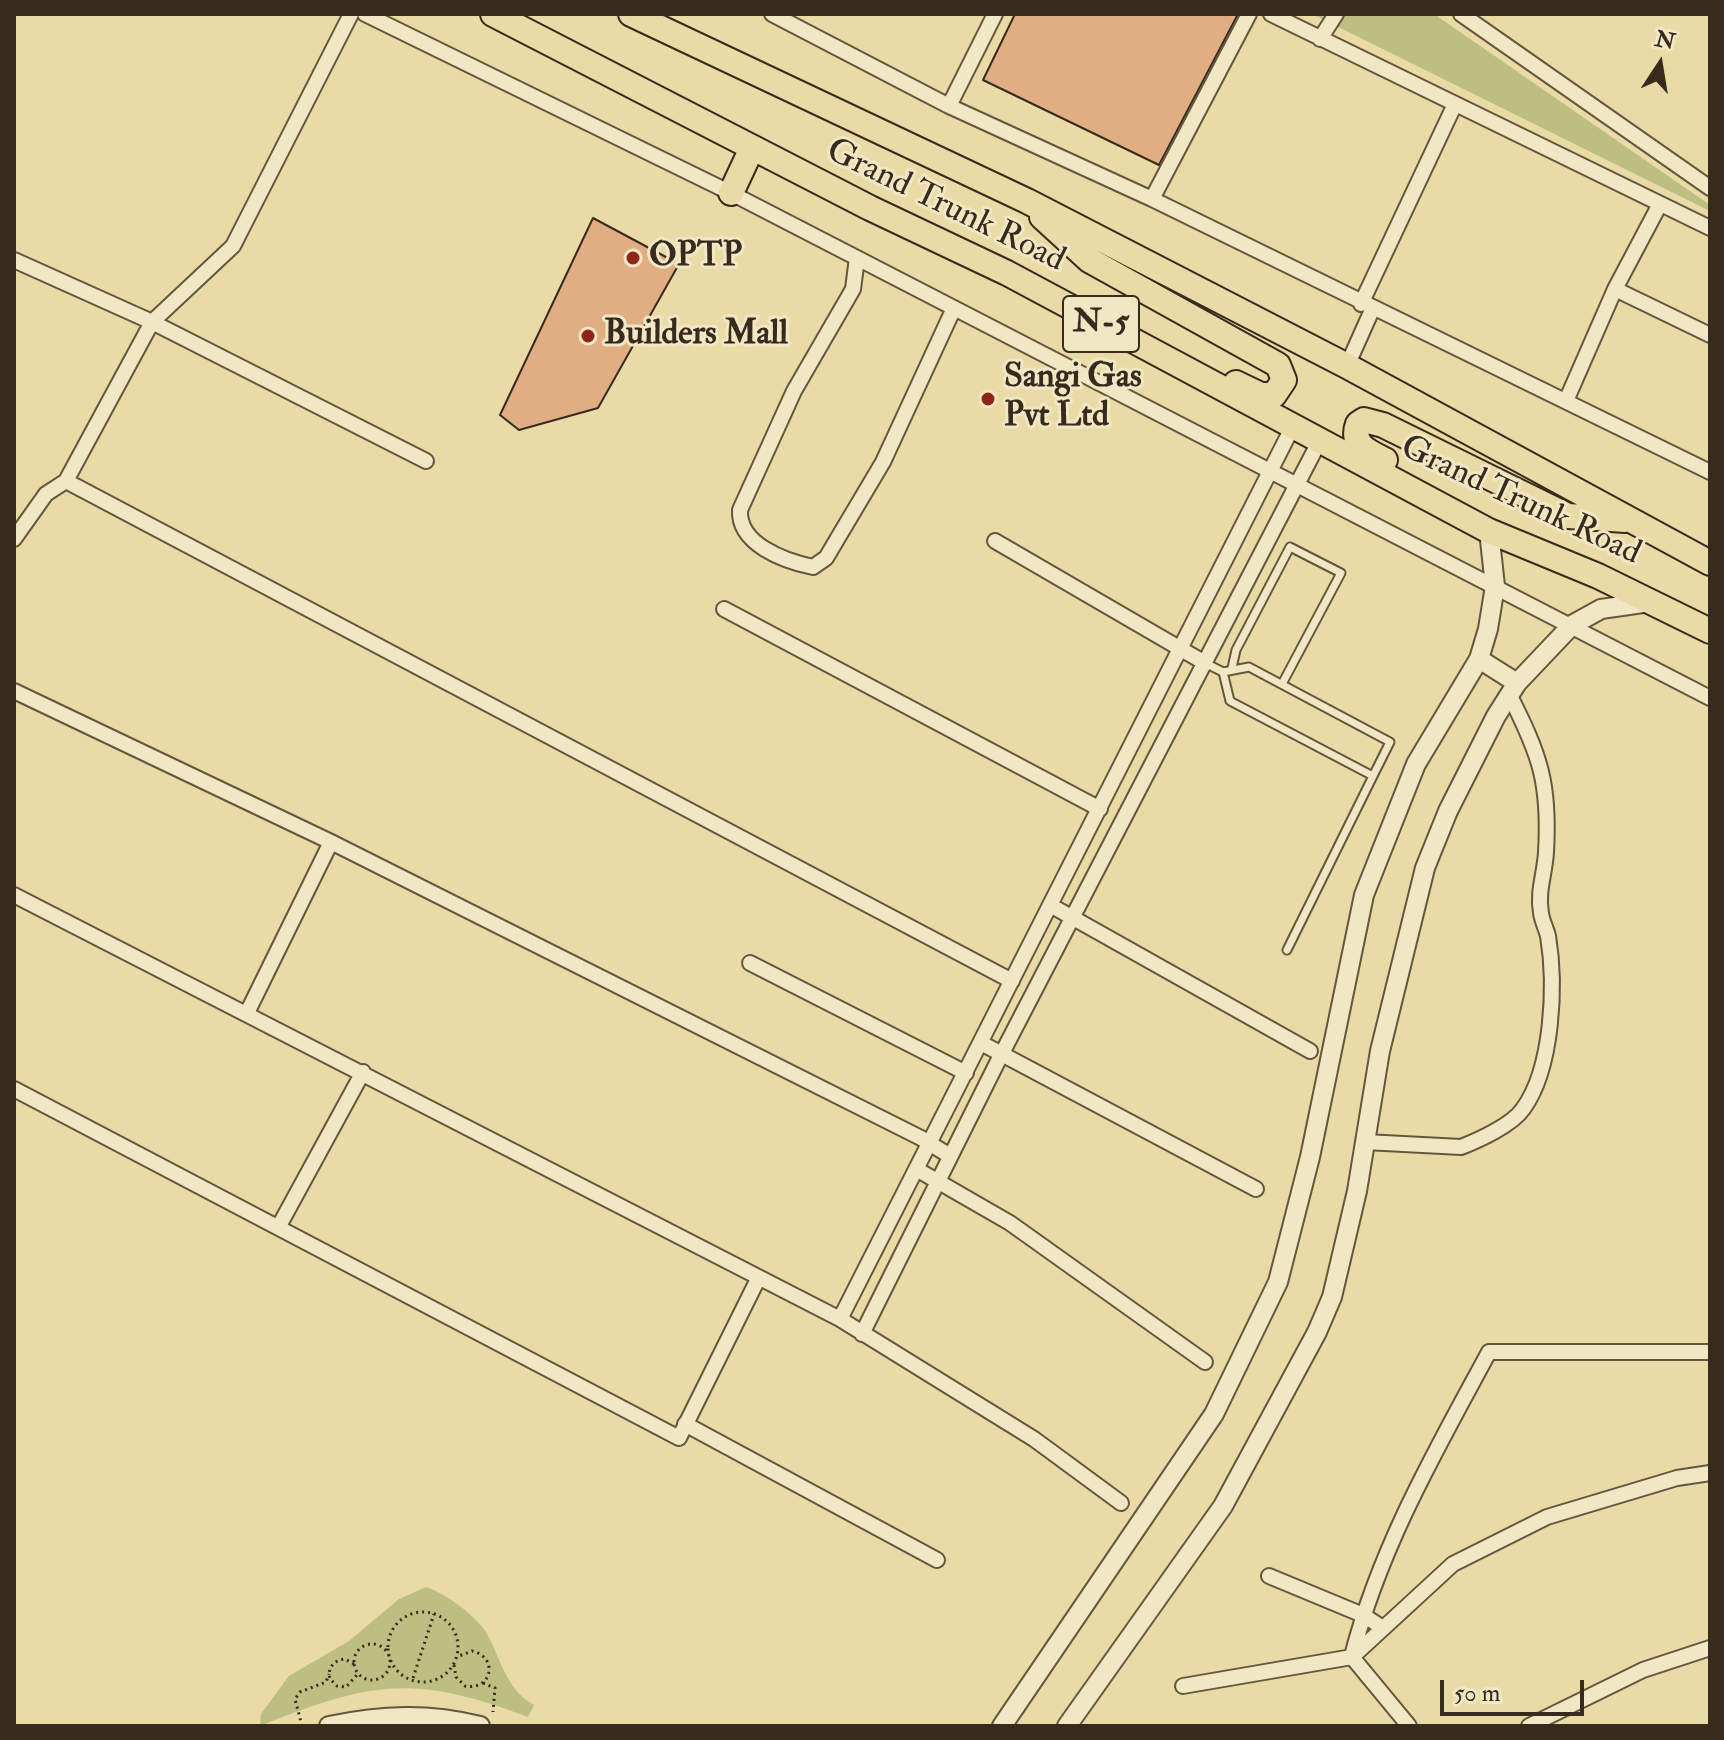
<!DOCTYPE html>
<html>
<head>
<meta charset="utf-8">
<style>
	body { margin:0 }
	#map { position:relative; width:1724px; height:1740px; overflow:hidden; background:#e9daa6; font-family:"IM FELL Double Pica",serif }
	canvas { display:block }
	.frame { position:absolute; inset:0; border:16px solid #362b1c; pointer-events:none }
	.north { position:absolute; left:1620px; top:24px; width:80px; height:80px; -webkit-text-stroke:6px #f1e7c5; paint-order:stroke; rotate:12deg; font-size:22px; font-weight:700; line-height:32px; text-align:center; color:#362b1c }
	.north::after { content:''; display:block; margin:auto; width:28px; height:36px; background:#362b1c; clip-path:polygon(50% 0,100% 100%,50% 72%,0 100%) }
	.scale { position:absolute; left:1440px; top:1680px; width:144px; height:36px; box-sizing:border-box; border:4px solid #362b1c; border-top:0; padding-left:10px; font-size:24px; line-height:28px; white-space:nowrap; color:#362b1c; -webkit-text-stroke:6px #f1e7c5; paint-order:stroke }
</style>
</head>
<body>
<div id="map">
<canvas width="1724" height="1740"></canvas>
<div class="frame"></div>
<div class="north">N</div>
<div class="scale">50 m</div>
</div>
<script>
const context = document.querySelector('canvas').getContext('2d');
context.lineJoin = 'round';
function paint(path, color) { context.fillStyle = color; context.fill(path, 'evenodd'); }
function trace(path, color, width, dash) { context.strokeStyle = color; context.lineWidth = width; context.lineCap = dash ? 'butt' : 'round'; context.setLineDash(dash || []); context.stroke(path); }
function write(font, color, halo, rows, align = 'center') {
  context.font = font + ' "IM FELL Double Pica",serif'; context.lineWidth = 6; context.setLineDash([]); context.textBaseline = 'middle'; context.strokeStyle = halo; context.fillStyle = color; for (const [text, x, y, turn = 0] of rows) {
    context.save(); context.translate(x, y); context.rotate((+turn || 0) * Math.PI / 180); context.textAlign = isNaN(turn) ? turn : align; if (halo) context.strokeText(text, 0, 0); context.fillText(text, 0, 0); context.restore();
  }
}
paint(new Path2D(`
	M1312,14H1434L1710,205V211Z
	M426,1587C445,1593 475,1615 486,1632C501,1658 505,1689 534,1705L528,1717C415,1674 371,1681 260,1726L261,1714L289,1676L349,1641L399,1599Z`), '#bcbe82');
const building = new Path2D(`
	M1015,14H1238L1159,165L983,80Z
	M593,218L679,264L598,408L519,430L500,415Z`);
paint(building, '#e1ae83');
trace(building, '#362b1c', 2);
const service = new Path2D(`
	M1205,663L1223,672L1230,701L1373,776L1390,742L1249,667L1223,672
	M1232,668L1236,650L1290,547L1341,573L1282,684
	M1287,950L1373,776`);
const minor = new Path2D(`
	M365,14L731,193L1710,698
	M772,14L949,106L1152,199L1710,472
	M1271,14L1710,228
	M1461,14L1710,188
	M1320,39L1336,14
	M949,106L995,14
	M1152,199L1249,14
	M857,258L853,289L794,391L740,510C738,544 784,561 813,567L826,558L883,462L954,308
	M14,260L152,322L426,461
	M1615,289L1710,335
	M1361,304L1455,104
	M1347,366L1372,310
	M1566,401L1615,289L1660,204
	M66,481L1012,981
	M14,539L46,494L66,481L152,322L233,246L351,14
	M995,541L1205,663
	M724,609L1100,809
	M14,691L331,842L921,1138L950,1156
	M14,895L840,1319L1034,1439L1121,1503
	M1050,905L1310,1051
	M750,963L966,1073
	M247,1013L331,842
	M981,1043L1256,1189
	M14,1089L679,1438L758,1279
	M1365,1142L1461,1147C1479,1140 1512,1125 1523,1109C1553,1068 1556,984 1548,936C1546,928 1542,921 1541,913C1537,892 1545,873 1546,852C1550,783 1540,755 1509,694
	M918,1170L1010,1223L1205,1362
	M279,1226L363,1072
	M840,1319L1292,428
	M862,1334L998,1061L1319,442
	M685,1424L937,1560
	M1269,1576L1363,1615L1383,1628
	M1352,1656C1380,1547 1436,1450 1489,1352H1710
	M1352,1657L1409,1726
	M1183,1686L1352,1657L1453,1564L1547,1517L1677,1478L1710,1473
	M1529,1726L1643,1670L1710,1648`);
const tertiary = new Path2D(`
	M1479,659L1517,683
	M329,1726C382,1715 428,1713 480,1726
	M1002,1726L1214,1414L1278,1282L1310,1157L1364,895L1416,764L1479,659L1488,629L1495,586L1489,531
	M1067,1726L1223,1506L1317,1332L1332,1297L1357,1191L1380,1051L1425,868L1448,811L1496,716L1517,683L1572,625L1601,609L1650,602`);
const trunk = new Path2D(`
	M493,14L870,208L1007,273L1489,531L1598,576L1710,631
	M631,14L1027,201L1347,366L1710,563
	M731,193L752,148
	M1042,217L1089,260L1278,365L1284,380L1274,395H1261L1236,383
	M1385,460C1369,452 1350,445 1358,424L1364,420L1383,425L1568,516L1625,520`);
trace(service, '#63573e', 11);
trace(minor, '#63573e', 18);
trace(tertiary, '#63573e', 22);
trace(trunk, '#362b1c', 28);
trace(new Path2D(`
	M388 1647a35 35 0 1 1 70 0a35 35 0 1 1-70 0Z
	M354 1662a18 18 0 1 1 36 0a18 18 0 1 1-36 0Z
	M354,1664L345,1659C334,1660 327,1668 330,1679L337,1686L346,1687L357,1675
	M454,1665L456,1677L465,1686C492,1691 499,1657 472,1651L459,1656
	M413,1678L434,1614
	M483,1683L495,1688L493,1712
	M302,1726L295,1699L300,1692L326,1682L329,1674`), '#362b1c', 3, [2, 4]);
trace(service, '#f1e7c5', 7);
trace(minor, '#f1e7c5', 14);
trace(tertiary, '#f1e7c5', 18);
trace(trunk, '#e9daa6', 24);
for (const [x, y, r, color] of [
	[633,258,8,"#8f2418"],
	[588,336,8,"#8f2418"],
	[988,399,8,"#8f2418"]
]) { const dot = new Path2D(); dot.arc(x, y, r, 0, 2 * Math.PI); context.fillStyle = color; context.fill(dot); trace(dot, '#f1e7c5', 3); }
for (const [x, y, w] of [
	[1101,324,76]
]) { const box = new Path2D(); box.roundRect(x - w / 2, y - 28, w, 56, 6); context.fillStyle = '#f1e7c5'; context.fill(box); trace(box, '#362b1c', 2); }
write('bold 32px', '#362b1c', null, [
	["N-5",1101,324]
]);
write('34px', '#362b1c', '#f1e7c5', [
	["Grand Trunk Road",945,207,26],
	["Grand Trunk Road",1520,502,25]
]);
write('bold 34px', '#362b1c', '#f1e7c5', [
	["OPTP",649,258],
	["Builders Mall",604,336],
	["Sangi Gas",1004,379],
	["Pvt Ltd",1004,418]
], 'left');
</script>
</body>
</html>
